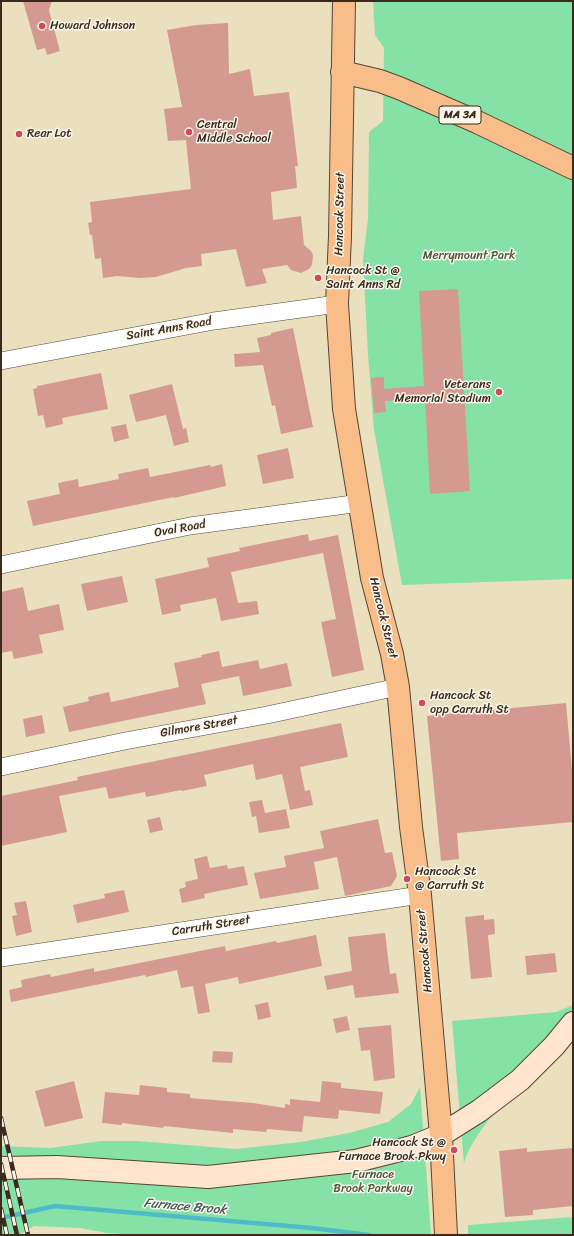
<!DOCTYPE html>
<html>
<head>
<meta charset="utf-8">
<style>
	body { margin:0 }
	#map { position:relative; width:574px; height:1236px; overflow:hidden; background:#eae0be; font-family:Sriracha,sans-serif }
	canvas { display:block }
	.frame { position:absolute; inset:0; border:2px solid #3b2a1e; pointer-events:none }
</style>
</head>
<body>
<div id="map">
<canvas width="574" height="1236"></canvas>
<div class="frame"></div>
</div>
<script>
const context = document.querySelector('canvas').getContext('2d');
context.lineJoin = 'round';
function paint(path, color) { context.fillStyle = color; context.fill(path, 'evenodd'); }
function trace(path, color, width, dash) { context.strokeStyle = color; context.lineWidth = width; context.lineCap = dash ? 'butt' : 'round'; context.setLineDash(dash || []); context.stroke(path); }
function write(font, color, halo, rows, align = 'center') {
  context.font = font + ' Sriracha,sans-serif'; context.lineWidth = 3; context.setLineDash([]); context.textBaseline = 'middle'; context.strokeStyle = halo; context.fillStyle = color; for (const [text, x, y, turn = 0] of rows) {
    context.save(); context.translate(x, y); context.rotate((+turn || 0) * Math.PI / 180); context.textAlign = isNaN(turn) ? turn : align; if (halo) context.strokeText(text, 0, 0); context.fillText(text, 0, 0); context.restore();
  }
}
paint(new Path2D(`
	M373,1H573V581L572,579L402,585L374,430L368,355L363,259L368,219L369,132L383,121L384,48L375,35Z
	M573,1005V1036C541,1068 475,1121 464,1164L452,1021L556,1012Z
	M420,1087L431,1235H140L107,1233L80,1228L34,1226L19,1235H1V1146L50,1148L101,1141H137L236,1149L301,1142L349,1133L388,1122L411,1104Z
	M573,1217V1235H468V1225Z`), '#86e1a7');
trace(new Path2D(`
	M1,1218L55,1206L312,1228L369,1235`), '#4ebbc8', 4.5);
paint(new Path2D(`
	M23,1H52L49,10L60,51L47,55L45,48L37,50Z
	M228,23L229,74L250,69L254,96L289,92L298,166H295L297,188L271,192L273,220L301,216L304,245L311,251L313,255L312,265L309,269L301,273L291,270L287,265L262,269L267,283L246,287L236,249L201,254L202,266L186,268L156,277L140,278L117,276L103,278L101,258L95,259L92,235H90L88,223L92,222L90,202L191,189L186,140L168,141L164,109L182,107L167,30L196,25Z
	M458,289L470,491L430,494L425,398L385,401L386,412L374,413L371,378L384,377V389L424,386L419,291Z
	M293,328L313,427L281,434L275,405L272,406L263,365L235,367L234,354L260,352L257,338L271,335V333Z
	M101,373L108,409L62,418L63,424L46,428L43,415L38,416L33,389L37,388V386Z
	M172,384L183,429L186,428L189,442L174,446L166,415L136,422L129,395Z
	M126,424L129,438L114,442L111,427Z
	M288,448L294,478L263,484L257,455Z
	M222,464L226,486L174,498V497L33,526L27,501L60,494L58,483L78,479L79,487L119,479L118,474L148,468L150,477L210,465L211,467Z
	M308,534L309,541L338,535L364,670L332,677L321,622L336,619L323,553L231,572L238,603L257,601L259,614L221,621L216,598L180,605L181,611L162,615L155,579L209,567L207,558L240,551L239,548Z
	M122,576L128,602L87,611L81,584Z
	M23,587L28,611L59,604L64,630L39,635L43,653L14,659L12,651L1,653V592Z
	M219,651L222,667L258,660L260,669L287,663L292,686L243,696L239,676L201,684L206,704L69,732L63,707L89,701L88,697L109,692L111,702L179,687L174,663L202,657L201,655Z
	M566,703L573,781V822L457,833L459,859L441,861L427,716Z
	M42,715L45,733L26,737L23,719Z
	M341,723L348,757L300,767L305,791L310,790L313,805L290,810L282,774L256,780L253,764L204,775L207,786L182,791L181,790L146,797L145,792L109,799L106,787L59,796L67,832L1,846V796L78,780L77,777Z
	M262,800L265,813L286,809L290,828L259,833L256,816L252,817L249,802Z
	M160,817L163,830L150,833L147,820Z
	M378,819L385,853L392,852L397,876L391,886L345,896L337,857L314,862L319,889L260,899L254,873L286,867L284,856L324,848L320,831Z
	M207,856L210,868L227,865L228,869L244,866L248,885L204,894L205,898L182,903L179,889L186,887L185,882L198,879L194,859Z
	M124,890L129,912L77,923L73,905L105,898L104,894Z
	M26,901L32,932L16,936L12,916L17,915L14,903Z
	M484,915V920L494,919L495,934L488,935L492,977L471,979L465,917Z
	M385,933L390,974L396,973L399,993L355,998L353,985L327,990L324,976L352,971L348,937Z
	M316,935L322,966L239,984L238,977L205,984L210,1012L198,1014L193,986L181,988L177,970L146,977L145,975L11,1002L9,990L22,987L21,980L50,974L51,977L94,968V972L225,946L226,951L276,941L277,943Z
	M555,953L557,972L527,975L525,956Z
	M268,1002L271,1017L258,1020L255,1005Z
	M347,1016L350,1030L336,1033L333,1019Z
	M391,1025L395,1078L374,1081L370,1050L361,1051L358,1028Z
	M213,1051L233,1052L232,1063L212,1062Z
	M74,1081L83,1118L45,1127L35,1091Z
	M322,1081L341,1083V1088L383,1092L380,1114L339,1110L338,1119L304,1116L302,1132L267,1129L266,1132L233,1129V1133L164,1126L163,1128L122,1123V1125L102,1123L105,1092L139,1095L140,1085L167,1088V1092L190,1094V1098L253,1103L285,1108V1104L290,1105V1099L320,1102Z
	M527,1148V1152L573,1148V1206L533,1210V1215L505,1217L499,1151Z`), '#d49a91');
const minor = new Path2D(`
	M1,361L214,321L337,304
	M1,565L190,526L360,503
	M1,767L125,741L267,715L398,687
	M1,958L420,895`);
const secondary = new Path2D(`
	M1,1168L57,1167L208,1177L356,1161L412,1147L441,1135L479,1111L520,1080L554,1046L573,1023`);
const primary = new Path2D(`
	M344,1L340,236L337,304L344,409L372,578L392,654L398,687L411,827L420,895L441,1135L446,1235
	M342,72L380,81L399,88L477,122L573,168`);
trace(minor, '#554536', 18);
trace(secondary, '#554536', 24);
trace(primary, '#554536', 24);
trace(minor, '#fff', 17);
trace(secondary, '#fde5d0', 22);
trace(primary, '#f9bd89', 22);
const rail = new Path2D(`
	M1,1118L28,1235
	M1,1164L17,1235
	M1,1209L7,1235`);
trace(rail, '#3b2a1e', 4.5);
trace(rail, '#fbf7ec', 3, [9]);
for (const [x, y, r, color] of [
	[42,26,4,"#d1495b"],
	[189,132,4,"#d1495b"],
	[19,134,4,"#d1495b"],
	[318,278,4,"#d1495b"],
	[499,392,4,"#d1495b"],
	[422,703,4,"#d1495b"],
	[407,879,4,"#d1495b"],
	[454,1150,4,"#d1495b"]
]) { const dot = new Path2D(); dot.arc(x, y, r, 0, 2 * Math.PI); context.fillStyle = color; context.fill(dot); trace(dot, '#fbf7ec', 1.5); }
for (const [x, y, w] of [
	[460,115,42]
]) { const box = new Path2D(); box.roundRect(x - w / 2, y - 9, w, 18, 3); context.fillStyle = '#fbf7ec'; context.fill(box); trace(box, '#3b2a1e', 1); }
write('bold 11px', '#3b2a1e', null, [
	["MA 3A",460,115]
]);
write('12px', '#3b2a1e', '#fbf7ec', [
	["Howard Johnson",50,26],
	["Central",197,125],
	["Middle School",197,139],
	["Rear Lot",27,134],
	["Hancock St @",326,271],
	["Saint Anns Rd",326,285],
	["Veterans",491,385,"right"],
	["Memorial Stadium",491,399,"right"],
	["Hancock St",430,696],
	["opp Carruth St",430,710],
	["Hancock St",415,872],
	["@ Carruth St",415,886],
	["Hancock St @",446,1143,"right"],
	["Furnace Brook Pkwy",446,1157,"right"]
], 'left');
write('12px', '#3b2a1e', '#fbf7ec', [
	["Hancock Street",340,214,-89],
	["Saint Anns Road",169,329,-10],
	["Oval Road",180,529,-10],
	["Hancock Street",383,618,76],
	["Gilmore Street",199,727,-10],
	["Carruth Street",211,926,-9],
	["Hancock Street",425,951,-95]
]);
write('12px', '#4e5840', '#fbf7ec', [
	["Merrymount Park",469,256],
	["Furnace",373,1175],
	["Brook Parkway",373,1189]
]);
write('italic 13px', '#425d5a', '#fbf7ec', [
	["Furnace Brook",185,1207,5]
]);
</script>
</body>
</html>
